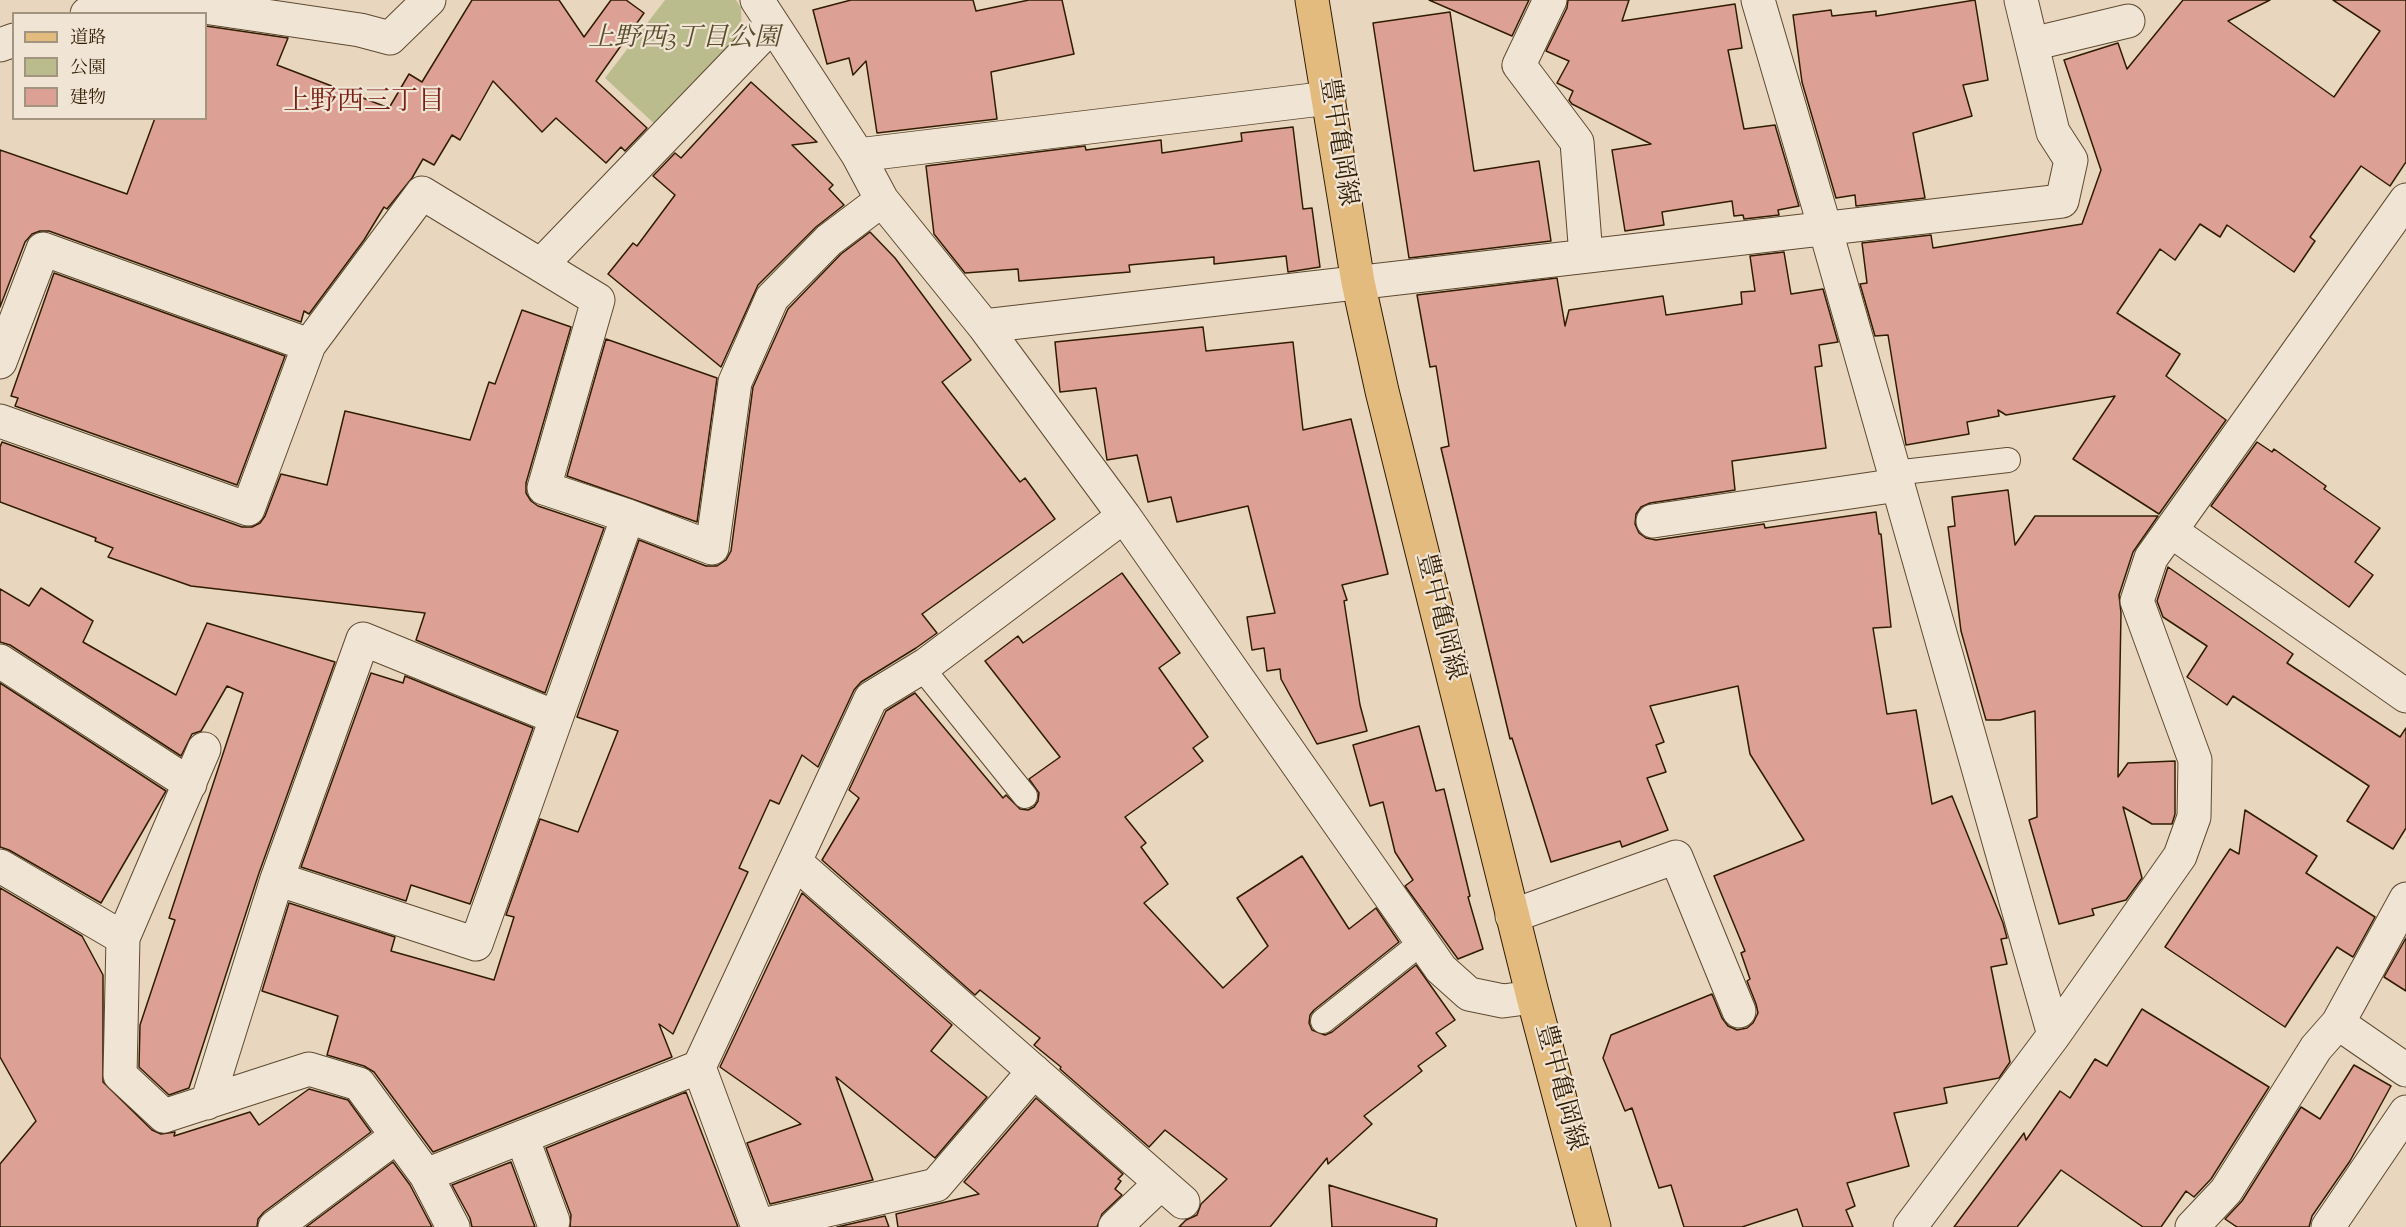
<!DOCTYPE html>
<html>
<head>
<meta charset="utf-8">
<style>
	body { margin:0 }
	#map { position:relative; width:2406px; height:1227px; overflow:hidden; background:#e8d6be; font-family:"Sorts Mill Goudy","Noto Serif JP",serif }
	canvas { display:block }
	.legend { position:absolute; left:12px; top:12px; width:195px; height:108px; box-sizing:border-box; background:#f0e4d5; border:2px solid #a39480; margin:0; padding:8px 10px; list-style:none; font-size:18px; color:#301c01 }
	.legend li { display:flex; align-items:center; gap:12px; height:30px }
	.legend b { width:30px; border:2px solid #a39480 }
</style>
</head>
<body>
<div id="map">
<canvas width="2406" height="1227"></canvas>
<ul class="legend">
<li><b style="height:8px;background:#e4bb7f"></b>道路</li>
<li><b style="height:16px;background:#bbbc8e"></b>公園</li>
<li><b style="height:16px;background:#dda095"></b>建物</li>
</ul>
</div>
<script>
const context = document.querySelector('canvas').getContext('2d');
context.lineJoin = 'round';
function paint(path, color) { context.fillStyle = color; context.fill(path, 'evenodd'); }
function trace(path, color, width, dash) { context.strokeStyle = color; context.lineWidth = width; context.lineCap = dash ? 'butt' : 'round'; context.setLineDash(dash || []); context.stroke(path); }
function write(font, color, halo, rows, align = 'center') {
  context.font = font + ' "Sorts Mill Goudy","Noto Serif JP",serif'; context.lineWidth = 4.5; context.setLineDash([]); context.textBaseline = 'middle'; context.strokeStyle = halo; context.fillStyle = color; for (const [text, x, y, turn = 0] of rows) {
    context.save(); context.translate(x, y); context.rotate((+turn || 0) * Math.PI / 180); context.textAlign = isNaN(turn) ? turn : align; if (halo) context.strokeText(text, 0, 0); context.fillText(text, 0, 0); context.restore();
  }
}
paint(new Path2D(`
	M665,0H736L741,8L742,38L659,128L605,78Z`), '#bbbc8e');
const building = new Path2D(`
	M472,0H559L584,37L611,0H626L644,13L596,81L647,128L625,151L621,147L606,163L556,118L542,132L493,81L460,140L452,135L434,165L423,159L412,178L387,209L384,207L364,240L309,314L304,311L301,322L49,231H40L32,234L25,242L0,307V150L127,194L155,118H206V26L288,38L277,65L389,108L409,74L422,82Z
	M851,0H973L976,11L1029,0H1062L1074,54L991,72L997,119L877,133L866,61L853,75L849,58L827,64L813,10Z
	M1429,0H1529L1512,36Z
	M1568,0H1629L1622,21L1735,4L1742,48L1728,50L1744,129L1775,125L1799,206L1778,210L1779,215L1744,219L1743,215L1734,216L1732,201L1662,212L1664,225L1625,231L1612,150L1651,144L1572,104L1569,100L1573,91L1557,83L1569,61L1546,51L1567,8Z
	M1975,0L1988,80L1963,85L1972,116L1913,133L1925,198L1856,206L1855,195L1836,198L1802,82L1793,15L1831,10L1832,16L1876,11V16Z
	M2183,0H2270L2228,21L2334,97L2380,31L2333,0H2406V162L2390,186L2361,166L2310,237L2315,241L2294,272L2227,225L2220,237L2200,224L2175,260L2160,249L2117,313L2180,354L2166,376L2226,420L2159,514L2073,459L2115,396L2006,415L1998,410L1999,416L1967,422L1969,434L1906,445L1888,335L1875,336L1860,284L1867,283L1862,243L1931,235L1933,248L2082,224L2101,170L2064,60L2118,43L2127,69Z
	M1450,12L1474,171L1539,161L1551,241L1409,258L1373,23Z
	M751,82L817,142L792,145L833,185L829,189L844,205L816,227L758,285L721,367L608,274L633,243L637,246L675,195L653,176L675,153L681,158Z
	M1293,127L1303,209L1312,208L1320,267L1288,272L1286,256L1214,264V257L1129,265L1130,272L1019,281L1018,269L965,273L934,234L926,166L1085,146L1086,150L1161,140L1162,153L1242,141L1241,133Z
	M870,232L895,258L971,360L942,382L1020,482L1025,478L1055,519L922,614L937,633L916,648L861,682L854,690L818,767L802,755L779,804L770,800L739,868L748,872L673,1034L659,1024L672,1057L433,1152L374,1072L364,1066L327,1055L338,1016L262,991L289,903L395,937L391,951L494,980L514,917L506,915L540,819L578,832L618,731L577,717L639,540L706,566H717L726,560L731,551L753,387L788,309L841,254Z
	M1784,252L1791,294L1823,289L1838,342L1819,345L1822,366L1815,367L1826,448L1732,461L1735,490L1650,503L1641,507L1636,514L1635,524L1639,533L1646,538L1656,540L1764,524L1765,528L1876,512L1879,534H1881L1891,627L1873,628L1887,714L1916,710L1932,804L1952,796L2003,923L2007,938L2001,939L2007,964L1991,967L2010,1062L1999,1078L1944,1088L1947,1103L1894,1113L1909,1166L1847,1183L1855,1206L1846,1210L1853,1227H1803L1797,1209L1742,1227H1684L1671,1185L1659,1188L1632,1108L1625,1111L1603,1058L1611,1035L1712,994L1722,1018L1728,1026L1737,1030L1747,1028L1753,1023L1758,1013L1756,1004L1747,981L1750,979L1741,953L1745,951L1714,876L1804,840L1750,754L1738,686L1650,706L1664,742L1656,745L1666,772L1647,778L1668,830L1622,847L1620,841L1551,862L1512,738L1510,739L1441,448L1449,446L1436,366L1430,367L1417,295L1557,278L1565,326L1569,310L1663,296L1666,315L1742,304L1741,292L1755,291L1750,256Z
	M54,273L285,356L237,485L15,406L18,398L11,396Z
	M522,310L571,327L526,483V493L531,501L538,506L604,528L545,693L416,640L425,613L191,586L108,557L113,548L95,541L96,538L0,502V447L2,442L242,527H252L260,523L265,516L281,474L327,485L345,411L470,440L489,382L495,384Z
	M1203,327L1206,351L1293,342L1303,430L1351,419L1388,574L1342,585L1347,600L1344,601L1360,705L1367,731L1317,744L1281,679L1280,669L1267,671L1264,648L1252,650L1247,617L1275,613L1248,506L1177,522L1171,497L1148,502L1137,455L1107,460L1096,388L1060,392L1055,342Z
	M606,339L717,378L697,522L567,476Z
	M2257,442L2272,452L2274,449L2326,486L2324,489L2380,528L2355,562L2373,575L2349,607L2211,506Z
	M2008,490L2015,545L2035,516H2158L2133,552L2119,595L2121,613L2118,777L2128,763L2175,761V814L2172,824H2152L2123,807L2142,878L2126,900L2092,909L2094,915L2059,924L2029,820L2037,817L2035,711L2000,720H1986L1961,631L1948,527L1955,526L1952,497Z
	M2168,567L2293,654L2287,663L2400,737L2406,728V828L2393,849L2347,821L2369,786L2233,696L2227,705L2187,677L2207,646L2163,617L2157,601Z
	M1122,573L1180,653L1159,668L1208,737L1193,748L1203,761L1125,817L1146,843L1141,847L1168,884L1144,903L1223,988L1268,946L1237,898L1302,856L1349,929L1376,908L1399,942L1314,1010L1310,1015L1309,1023L1312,1030L1325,1035L1332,1032L1416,965L1455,1020L1436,1033L1446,1046L1418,1066L1422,1071L1364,1116L1372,1124L1328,1164L1327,1158L1270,1227H1179L1186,1220L1197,1215L1201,1204L1227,1179L1165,1130L1149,1147L1060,1069L1061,1067L1034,1045L1040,1038L980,990L975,995L822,860L859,798L849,790L886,711L915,693L1003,798L1006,795L1020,809L1028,810L1034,807L1038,801L1039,793L1029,779L1060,757L985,661L1018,636L1023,643Z
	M41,588L93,621L83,642L176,695L207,623L335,662L259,873L189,1088L169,1095L139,1067L140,1025L175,920L169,918L243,693L227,686L201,731L192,734L181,756L10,645L0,642V589L29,606Z
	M371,673L403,683L405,676L533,728L470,904L411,885L406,901L301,867Z
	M0,683L166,791L101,903L9,850L0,847Z
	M1419,726L1436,791L1444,789L1470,896L1468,897L1483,949L1458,959L1405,886L1413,880L1395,852L1383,802L1370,806L1353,745Z
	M2245,810L2317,856L2306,873L2375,917L2353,957L2337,947L2285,1027L2165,947L2230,849L2239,854Z
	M0,888L82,936L103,975V1082L152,1130L161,1134L175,1132L174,1136L250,1112L259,1125L309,1089L348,1100L371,1132L264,1212L258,1219L257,1227H0V1164L36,1121L0,1057Z
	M802,893L952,1025L931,1051L987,1097L935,1158L836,1077L873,1180L770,1204L747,1143L801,1124L720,1067Z
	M2406,938V991L2384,977Z
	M2142,1009L2269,1087L2211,1179L2194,1197L2186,1191L2161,1227H2143L2061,1170L2017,1227H1954L2024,1133L2026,1140L2060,1091L2070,1098L2095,1059L2107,1066Z
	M2354,1065L2391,1086L2350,1161L2312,1216L2309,1227H2237L2225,1219L2242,1201L2301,1107L2320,1119Z
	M686,1092L738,1227H570L571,1215L546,1148Z
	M1036,1098L1123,1174L1118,1179L1121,1181L1115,1189L1122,1195L1102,1214L1097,1227H898L896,1214L979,1194L964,1182Z
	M393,1162L410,1185L432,1227H306Z
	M511,1162L535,1227H472L470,1218L452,1185Z
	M1329,1185L1437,1219L1436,1227H1332Z
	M885,1216L889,1227H837Z`);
paint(building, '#dda095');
trace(building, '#301c01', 1.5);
const service = new Path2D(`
	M1894,473L2008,460
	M922,668L1025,796
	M1323,1021L1422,942`);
const minor = new Path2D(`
	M757,0L858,155L882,200L984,326L1124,516L1441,969L1469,994L1503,1001L1533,997
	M1550,0L1519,65L1577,142L1586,256
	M1758,0L1825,228L2054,1035
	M87,14L97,10L177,3L360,30L390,38L429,0
	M2032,44L2128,21
	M0,45L14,40
	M858,155L1329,98
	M541,265L772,25
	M984,326L2062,201L2071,160L2053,132L2021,0
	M0,362L43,249L309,345
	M0,421L248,509L309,345L422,193L598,300L544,488L628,516L712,548L735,382L772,298L829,240L882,200
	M1653,521L1898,485
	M2171,531L2406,696
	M0,661L190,784
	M204,749L123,938L120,1075L164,1116L309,1069L359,1084L426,1175L453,1227
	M795,862L1183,1202
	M0,866L123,938
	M277,879L476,944L628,516
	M2406,899L2338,1023L2406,1070
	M1512,916L1676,857L1739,1011
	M207,1103L277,879L363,639L555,717
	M522,1137L553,1221
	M426,1175L699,1067
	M758,1226L936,1185L1034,1071
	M275,1227L397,1136
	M758,1227L699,1067L871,698L927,664L1124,516
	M1115,1227L1161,1183
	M1910,1227L2054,1035L2180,856L2194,817L2195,760L2137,601L2151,558L2406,200
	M2192,1227L2226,1191L2316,1048L2338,1023
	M2328,1227L2406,1112`);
const primary = new Path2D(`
	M1312,0L1358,282L1382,391L1533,997L1594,1227`);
trace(service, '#5e4a30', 26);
trace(minor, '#5e4a30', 35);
trace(primary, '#301c01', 35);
trace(service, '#f0e4d5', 24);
trace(minor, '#f0e4d5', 33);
trace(primary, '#e4bb7f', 33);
write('italic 26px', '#5a4c2b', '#f0e4d5', [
	["上野西3丁目公園",684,41]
]);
write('26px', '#301c01', '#f0e4d5', [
	["豊中亀岡線",1336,142,81],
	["豊中亀岡線",1438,617,76],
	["豊中亀岡線",1558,1088,75]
]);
write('27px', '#7a1f14', '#f0e4d5', [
	["上野西三丁目",364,104]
]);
</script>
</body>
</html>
